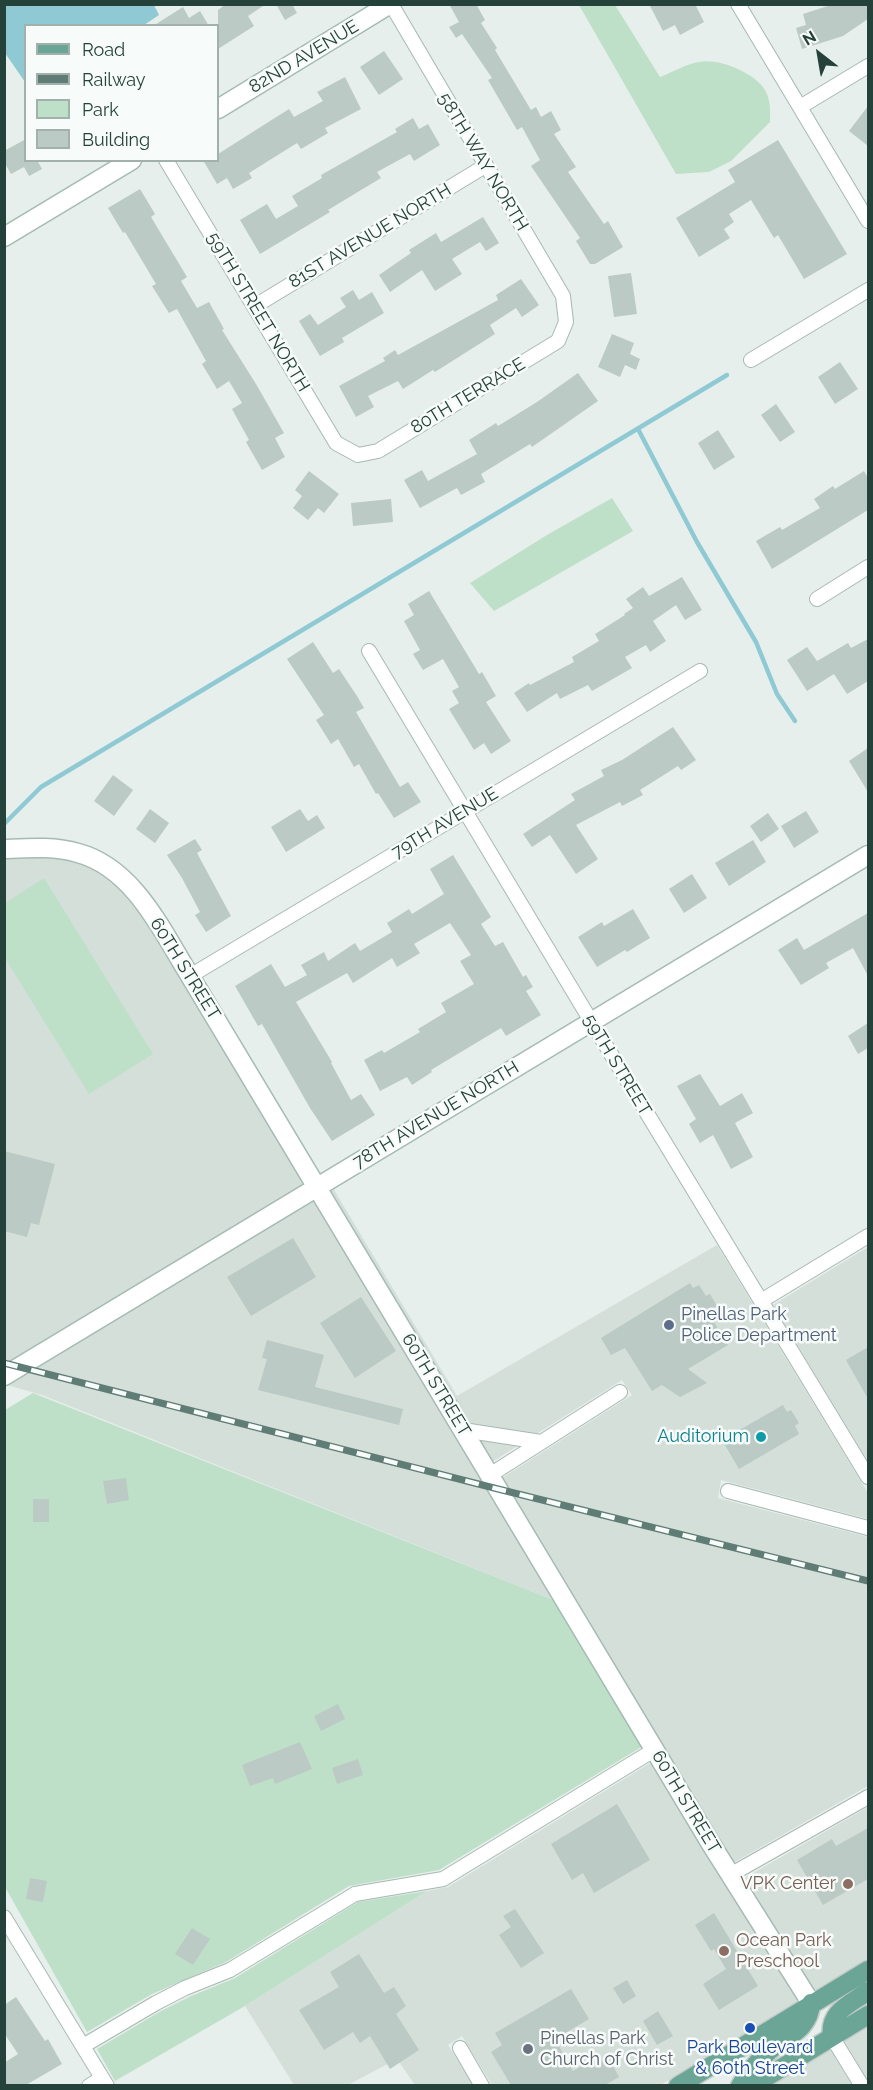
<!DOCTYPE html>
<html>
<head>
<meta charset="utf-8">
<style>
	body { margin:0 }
	#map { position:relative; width:873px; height:2090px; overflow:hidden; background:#e6efeb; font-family:Raleway,sans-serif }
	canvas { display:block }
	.frame { position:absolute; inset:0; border:6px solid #24423a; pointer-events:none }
	.legend { position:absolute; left:24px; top:24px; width:195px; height:138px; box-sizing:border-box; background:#f7fbf9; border:2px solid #a3b1ad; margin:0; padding:8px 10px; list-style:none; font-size:18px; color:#24423a }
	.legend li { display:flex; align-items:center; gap:12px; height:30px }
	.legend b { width:30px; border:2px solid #a3b1ad }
	.north { position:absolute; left:789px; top:24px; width:60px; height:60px; -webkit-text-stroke:4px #f7fbf9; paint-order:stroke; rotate:329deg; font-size:16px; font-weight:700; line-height:24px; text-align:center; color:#24423a }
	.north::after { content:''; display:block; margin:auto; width:21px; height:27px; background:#24423a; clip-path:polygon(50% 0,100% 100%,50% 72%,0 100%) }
</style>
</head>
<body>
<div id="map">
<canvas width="873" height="2090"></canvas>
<div class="frame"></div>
<ul class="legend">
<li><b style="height:8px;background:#6aa596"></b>Road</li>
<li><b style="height:8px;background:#5f7d75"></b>Railway</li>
<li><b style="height:16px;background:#bfe0c8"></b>Park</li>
<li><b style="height:16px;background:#bbcac4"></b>Building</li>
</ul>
<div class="north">N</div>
</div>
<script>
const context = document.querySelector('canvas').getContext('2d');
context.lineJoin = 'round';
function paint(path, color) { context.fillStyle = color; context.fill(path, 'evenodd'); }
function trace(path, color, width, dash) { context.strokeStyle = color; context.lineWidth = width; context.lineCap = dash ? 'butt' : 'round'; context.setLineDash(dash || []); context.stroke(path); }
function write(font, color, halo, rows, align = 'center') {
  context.font = font + ' Raleway,sans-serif'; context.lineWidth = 5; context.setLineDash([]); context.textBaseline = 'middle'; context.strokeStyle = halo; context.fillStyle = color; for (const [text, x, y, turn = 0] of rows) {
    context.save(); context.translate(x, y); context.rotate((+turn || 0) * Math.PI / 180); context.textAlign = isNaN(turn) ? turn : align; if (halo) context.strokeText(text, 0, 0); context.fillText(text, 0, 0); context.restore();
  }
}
paint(new Path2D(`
	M50,857L78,862L102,873L119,887L137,907L183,980L305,1183L5,1365V859Z
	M333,1188L457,1396L717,1245L868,1493V1519L721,1480L718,1498L868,1537V1786L733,1863L502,1478L632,1395L622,1380L492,1462L329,1191Z
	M315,1199L556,1601L42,1395L7,1385Z
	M868,1247V1461L773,1305Z
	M652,1762L799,2000L659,2086L492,2085L462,2036L448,2045L473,2085H415L397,2059L348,2085H294L245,2006L427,1891L448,1887Z
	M868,1807V1959L813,1991L743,1879Z
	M868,2026V2081L844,2041Z
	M830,2049L852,2085L770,2086Z`), '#d4dfda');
paint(new Path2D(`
	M579,5H615L660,77C673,72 686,64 699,62C719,58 755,73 765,90C771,101 770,111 770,122L731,161L709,172L676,174Z
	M612,498L633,531L494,611L470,583L547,535Z
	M44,878L153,1054L89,1094L5,958V903Z
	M33,1393L556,1601L643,1746L439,1870L349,1886L226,1962L152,1994L87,2032L5,1887V1410Z
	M427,1891L245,2006L115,2081L97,2049L161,2011L189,1997L235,1978L358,1902Z`), '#bfe0c8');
paint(new Path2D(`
	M4,5H154L159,15L144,25L26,26L25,82L5,53Z`), '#8ec9d4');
trace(new Path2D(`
	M638,429L697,542L756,642L777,694L795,721
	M4,824L41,787L727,375`), '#8ec9d4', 4.5);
paint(new Path2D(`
	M226,4H266L248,16L254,26L218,49V10Z
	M276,4H292L297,13L285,20Z
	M449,4H476L485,20L481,23L497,48L495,50L531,110L536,107L541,117L551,111L561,130L554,134L576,167L568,172L604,224L608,221L623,247L595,264H590L576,241L580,238L531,166L540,160L522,127L517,130L488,80L492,78L462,34L456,38L449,27L459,22Z
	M649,4H695L704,22L680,35L675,25L663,31Z
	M834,4H868V19L843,36L802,49L796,28L806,25L803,14Z
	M183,7L189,18L200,11L209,26H153Z
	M384,51L403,79L379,95L360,67Z
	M345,77L361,109L325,128L328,133L301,149L297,143L249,173L252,178L233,189L227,178L217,184L203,160H218V154L289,109L294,117L323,101L317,92Z
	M868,106V146L849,131Z
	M413,118L419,129L428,124L440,145L414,161L410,154L377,172L381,178L328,210L330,212L260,254L240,220L267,204L276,219L298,206L292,196L322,178L321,175L397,132L395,129Z
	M26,139V160H37L42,169L29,176L24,167L11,174L4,162V151Z
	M778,140L847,254L804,279L778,235L774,238L751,200L729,214L734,222L724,229L730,238L699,257L676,218L735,182L728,170Z
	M140,189L155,214L151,217L187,277L181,281L197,308L209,302L224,329L222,330L256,384L284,433L275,438L285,457L262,470L246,442L249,440L232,409L242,403L229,381L217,389L202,364L206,361L177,309L169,313L152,286L156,284L125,232L123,233L108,208Z
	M483,217L499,243L486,251L480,242L452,259L462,274L435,291L422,270L390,292L379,275L411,253L409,250L436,233L441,242Z
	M631,273L637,314L614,317L608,276Z
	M521,279L539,305L522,317L516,308L490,325L495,334L435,372L433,370L403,389L398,381L368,396L374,407L356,417L339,386L385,361L383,358L395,350L398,355L498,300L496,295Z
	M353,290L359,300L372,292L384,313L342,338L344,342L320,356L299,321L310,314L318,325L346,307L340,298Z
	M612,334L634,343L630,354L640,359L636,370L625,365L620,377L598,367Z
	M840,362L858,389L835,404L818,377Z
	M578,373L598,401L532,447L530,444L481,474L485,482L461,495L457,488L420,508L404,480L422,470L428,481L477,454L469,440L496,423L498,426L537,402Z
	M776,404L795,432L780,442L761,415Z
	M718,430L735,457L714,470L698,443Z
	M309,471L339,494L324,513L318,508L308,520L293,508L302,496L295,490Z
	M864,471L868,478V510L772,569L756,541L780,527L782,530L820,508L814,499L833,486L835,489Z
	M391,499L393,522L353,526L351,503Z
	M682,577L702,610L685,620L676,605L653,621L666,641L650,652L646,645L625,657L632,668L592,691L588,685L560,699L557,693L527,712L514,693L529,683L530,685L574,662L572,657L599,641L595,634L625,615L624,614L633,608L626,599L643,587L649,596Z
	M429,591L479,674L482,672L496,696L486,702L511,741L491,754L484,743L474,750L449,709L459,703L452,691L459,687L443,659L423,670L413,654L420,650L404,621L414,615L408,604Z
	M868,639V681L847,694L834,674L807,691L787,660L807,647L817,661L848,643L851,648Z
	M313,642L333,673L339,669L357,696L364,708L356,712L400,787L408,782L421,802L394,818L378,793L376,794L359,764L354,767L338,739L331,744L316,720L324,715L287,659Z
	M673,727L696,760L681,770L678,766L640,790L643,795L622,806L620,802L576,825L598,859L576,874L550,835L532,847L523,834L575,800L571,794L604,776L601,770L622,760Z
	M868,748V792L849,761Z
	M113,775L133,790L114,816L94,801Z
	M150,809L169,823L155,843L136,829Z
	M300,809L308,821L317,815L325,828L286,852L271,827Z
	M806,811L819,832L794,848L781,826Z
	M768,813L779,829L761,842L750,826Z
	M195,839L202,850L197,853L231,916L206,932L195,915L200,912L182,878L167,855Z
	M753,840L766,862L729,886L715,863Z
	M453,855L491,917L481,924L495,946L503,942L523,977L526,975L533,987L526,991L541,1015L506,1036L501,1028L431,1070L432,1072L412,1085L407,1077L380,1091L364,1060L382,1050L384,1053L420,1032L418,1029L446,1012L441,1003L474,984L460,961L471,955L450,923L414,944L420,953L397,967L392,958L353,983L347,973L296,1002L332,1062L331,1063L351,1100L361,1094L375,1115L332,1141L310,1108L262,1024L258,1026L235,986L271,964L285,987L307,975L301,965L324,952L328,961L355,943L360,951L392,932L387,923L409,909L412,914L444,894L430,869Z
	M692,874L707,898L684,913L669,889Z
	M633,909L650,938L627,952L625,950L597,967L578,937L602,922L604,926Z
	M868,913V976L853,948L826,963L829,968L801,985L778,950L797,938L804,950Z
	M868,1023V1048L858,1054L848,1036Z
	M700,1074L720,1106L742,1093L753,1113L735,1123L753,1157L731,1169L713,1135L700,1143L689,1124L696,1119L677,1086Z
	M4,1151L55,1164L39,1225L31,1223L27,1237L4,1231Z
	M293,1238L316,1277L251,1316L227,1277Z
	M690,1283L693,1288L699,1285L706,1296L710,1294L717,1306L708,1312L728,1345L688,1369L707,1383L680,1397L662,1385L652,1391L625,1348L611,1355L601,1338Z
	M361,1297L396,1351L355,1378L320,1323Z
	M267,1340L324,1355L315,1387L403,1409L399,1425L258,1390L267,1359L262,1358Z
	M868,1347V1399L846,1360Z
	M783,1405L787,1412L791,1410L799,1423L795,1426L799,1434L739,1469L722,1440Z
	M126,1478L129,1500L107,1504L103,1481Z
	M33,1499H49V1522H33Z
	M338,1704L345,1719L321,1731L314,1716Z
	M300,1742L312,1769L275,1784L273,1778L250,1786L242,1765Z
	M358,1759L363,1775L337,1784L332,1768Z
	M617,1804L650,1860L594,1893L583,1873L572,1880L551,1844Z
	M868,1828V1879L823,1905L797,1860L832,1839L836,1846Z
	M30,1878L47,1881L43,1902L26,1899Z
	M515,1909L544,1953L521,1968L499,1935L511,1927L503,1916Z
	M714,1913L758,1986L719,2010L703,1984L726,1969L714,1949L711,1951L695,1925Z
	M192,1928L210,1939L193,1965L175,1954Z
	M359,1954L384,1993L394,1987L406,2006L396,2014L419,2050L390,2069L370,2036L360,2043L353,2032L324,2050L299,2010L339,1987L330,1972Z
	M627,1980L636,1996L623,2004L613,1988Z
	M571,1989L589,2019L555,2039L573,2071L599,2055L604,2063L610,2060L619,2077L605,2085H511L491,2052L502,2045L495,2033Z
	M16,1997L45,2041L48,2039L62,2064L26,2085H4V2063L18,2054L4,2033V2005Z
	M658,2011L673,2036L657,2045L643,2021Z`), '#bbcac4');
const street = new Path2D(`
	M738,4L868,221
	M800,107L868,66
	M166,160L336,443L358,455L378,451L558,341L566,322L563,296L391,4
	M255,306L485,166
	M751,360L868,290
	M817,599L868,567
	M369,651L591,1021L868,1477
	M190,976L700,671
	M761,1301L868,1236
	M463,1430L541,1442
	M490,1475L620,1392
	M728,1491L868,1528
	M730,1875L868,1797
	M4,1917L107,2086
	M832,2037L862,2086
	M83,2046L156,2003L185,1988L230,1970L355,1894L443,1879L654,1750
	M460,2048L482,2086
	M89,2086L102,2078`);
const secondary = new Path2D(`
	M218,109L390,4
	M4,237L132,160
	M4,849C29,848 54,846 78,853C134,868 162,931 190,976L711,1844L811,2003
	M4,1376L868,855`);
const primary = new Path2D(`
	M832,2037C828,2011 851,2004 868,1991
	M678,2086L868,1970
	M740,2086C748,2072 757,2062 768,2052C785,2037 810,2030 811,2003
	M752,2086L868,2015`);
trace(street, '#a8b8b2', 16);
trace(secondary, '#a4bbb3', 21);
trace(primary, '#c2cac8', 21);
trace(street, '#fff', 14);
trace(secondary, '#fff', 18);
trace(primary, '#6aa596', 18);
const rail = new Path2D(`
	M4,1363L498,1489L868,1581`);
trace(rail, '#5f7d75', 7);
trace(rail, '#f7fbf9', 4.5, [14]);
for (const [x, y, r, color] of [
	[669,1325,6,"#5c6f8a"],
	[761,1437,6,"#0f9aa8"],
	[848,1884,6,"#8d6e63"],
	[724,1951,6,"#8d6e63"],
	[750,2028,6,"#1a4fb4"],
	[528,2049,6,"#6b7280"]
]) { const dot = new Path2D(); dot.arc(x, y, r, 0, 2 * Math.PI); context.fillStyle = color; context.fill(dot); trace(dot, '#f7fbf9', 2); }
write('18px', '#24423a', '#f7fbf9', [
	["82ND AVENUE",304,57,-31],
	["58TH WAY NORTH",483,162,59],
	["81ST AVENUE NORTH",370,236,-31],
	["59TH STREET NORTH",258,312,59],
	["80TH TERRACE",468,396,-31],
	["79TH AVENUE",445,823,-31],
	["60TH STREET",185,969,58],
	["59TH STREET",617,1065,59],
	["78TH AVENUE NORTH",436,1115,-31],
	["60TH STREET",436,1385,59],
	["60TH STREET",686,1802,59]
]);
write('18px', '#4e5e75', '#f7fbf9', [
	["Pinellas Park",681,1315],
	["Police Department",681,1336]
], 'left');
write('18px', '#0d838f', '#f7fbf9', [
	["Auditorium",749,1437]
], 'right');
write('18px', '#785e54', '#f7fbf9', [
	["VPK Center",836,1884],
	["Ocean Park",736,1941,"left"],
	["Preschool",736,1962,"left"]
], 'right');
write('18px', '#5b616d', '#f7fbf9', [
	["Pinellas Park",540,2039],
	["Church of Christ",540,2060]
], 'left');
write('18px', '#164399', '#f7fbf9', [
	["Park Boulevard",750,2048],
	["& 60th Street",750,2069]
]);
</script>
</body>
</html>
